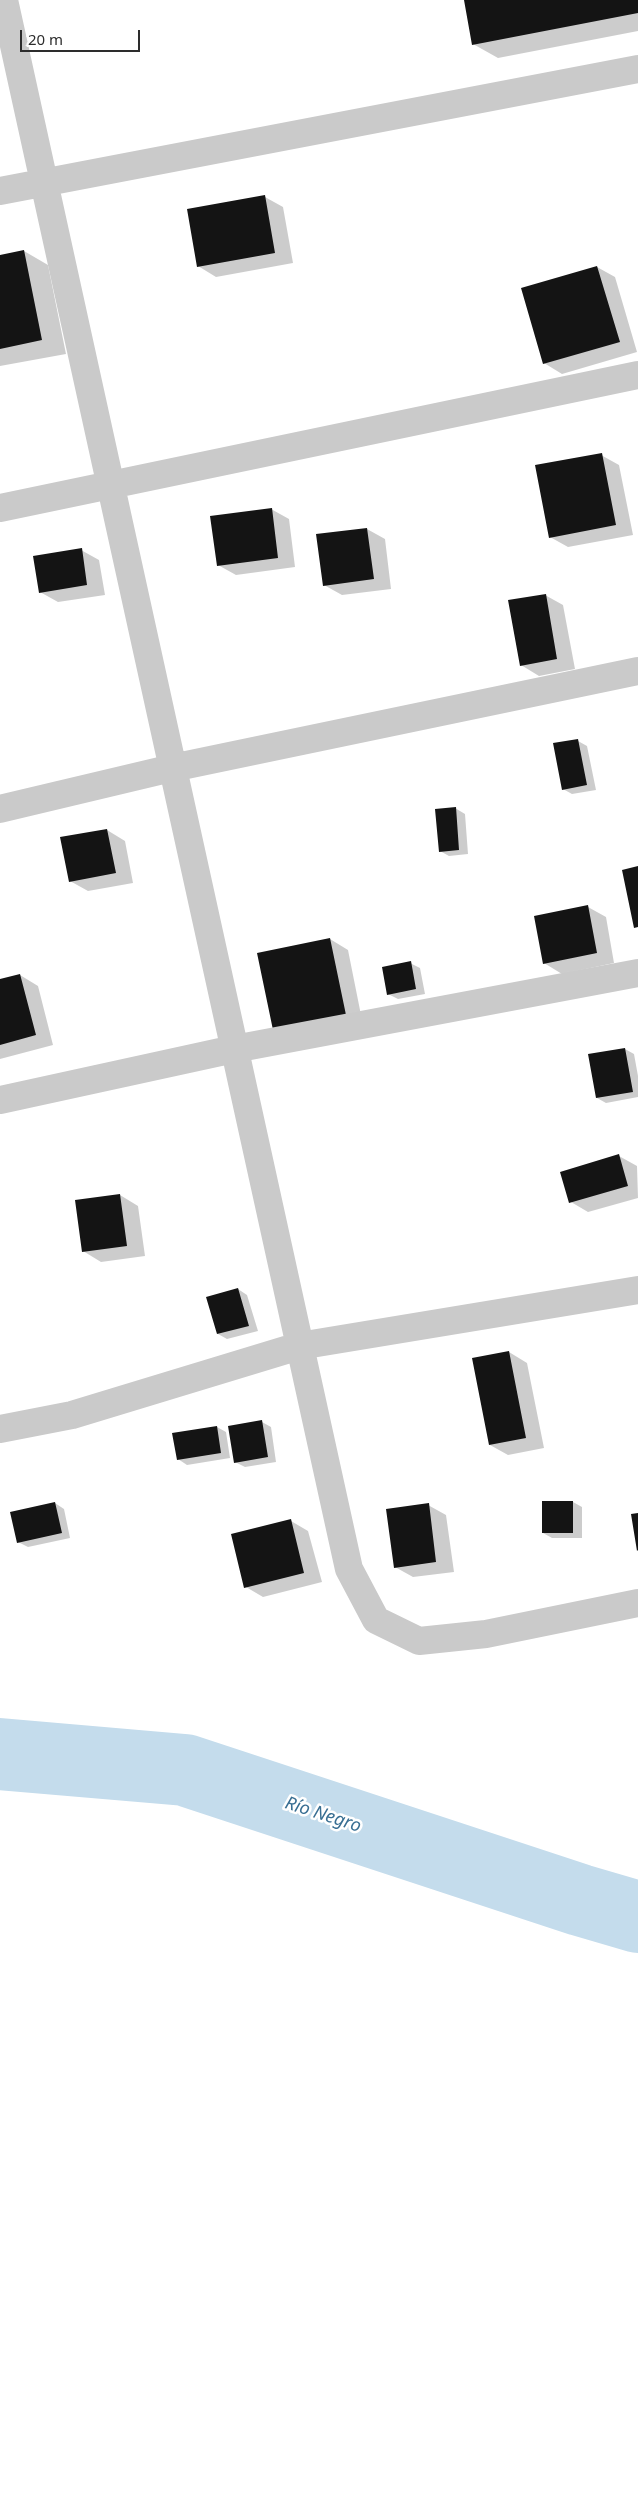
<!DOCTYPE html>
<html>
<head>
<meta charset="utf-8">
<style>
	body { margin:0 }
	#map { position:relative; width:638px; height:2494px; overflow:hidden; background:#fff; font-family:"Noto Sans",sans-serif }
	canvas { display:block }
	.scale { position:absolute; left:20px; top:30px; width:120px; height:22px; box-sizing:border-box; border:2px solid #2d2d2d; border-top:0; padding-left:6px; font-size:15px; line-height:18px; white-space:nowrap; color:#2d2d2d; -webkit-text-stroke:4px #fff; paint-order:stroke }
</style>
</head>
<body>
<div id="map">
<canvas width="638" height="2494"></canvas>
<div class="scale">20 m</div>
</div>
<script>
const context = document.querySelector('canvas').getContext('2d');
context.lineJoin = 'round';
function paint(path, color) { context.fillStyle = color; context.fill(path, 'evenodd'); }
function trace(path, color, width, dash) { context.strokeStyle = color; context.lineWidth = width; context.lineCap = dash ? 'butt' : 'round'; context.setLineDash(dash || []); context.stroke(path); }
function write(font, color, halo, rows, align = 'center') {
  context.font = font + ' "Noto Sans",sans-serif'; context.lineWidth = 5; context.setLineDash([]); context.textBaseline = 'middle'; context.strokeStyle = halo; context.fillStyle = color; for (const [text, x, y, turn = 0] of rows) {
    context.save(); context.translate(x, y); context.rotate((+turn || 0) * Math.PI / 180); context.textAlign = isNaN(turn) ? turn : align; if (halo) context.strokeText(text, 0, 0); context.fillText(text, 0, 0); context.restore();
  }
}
paint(new Path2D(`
	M465,0H638V31L498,58L473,44Z
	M265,197L283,207L293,263L216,277L198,266Z
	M24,251L48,265L66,354L0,366V256Z
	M597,267L615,277L637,352L562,374L544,363Z
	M601,455L619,465L633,535L568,547L550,537Z
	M271,509L289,519L295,567L236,575L218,565Z
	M367,529L385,539L391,589L342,595L324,585Z
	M81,550L99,560L105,595L58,602L40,592Z
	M545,595L563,605L575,669L539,676L521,665Z
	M578,741L587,746L596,790L572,794L563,789Z
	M455,808L465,814L468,854L449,856L440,851Z
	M107,830L125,841L133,883L88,891L70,881Z
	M588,907L606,917L614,963L562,974L544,963Z
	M330,939L348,950L363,1025L292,1039Z
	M410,963L420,968L425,994L398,999L388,994Z
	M20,975L38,986L53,1045L0,1059V981Z
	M625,1049L634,1054L638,1076V1097L606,1103L597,1098Z
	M619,1156L637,1166L638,1198L588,1212L571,1202Z
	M120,1195L138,1206L145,1256L101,1262L83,1251Z
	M238,1289L247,1295L258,1331L227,1339L218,1334Z
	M509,1352L527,1363L544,1448L508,1455L490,1445Z
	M262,1422L271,1427L276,1462L245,1467L235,1462Z
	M217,1427L226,1432L230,1458L187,1465L178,1459Z
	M573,1502L582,1507V1538H552L543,1533Z
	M55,1503L64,1509L70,1538L28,1547L18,1542Z
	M428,1505L446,1515L454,1572L413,1577L395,1567Z
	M291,1521L308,1531L322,1582L263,1597L246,1587Z`), '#0003');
trace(new Path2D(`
	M0,1754L185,1770L580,1900L638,1917`), '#c4dcec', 72);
paint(new Path2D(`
	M464,0H638V13L472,45Z
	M265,195L275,253L197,267L187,209Z
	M24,250L42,340L0,349V255Z
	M597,266L620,342L543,364L521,288Z
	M602,453L616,525L549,538L535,465Z
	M272,508L278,558L217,566L210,516Z
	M367,528L374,579L323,586L316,534Z
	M82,548L87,585L39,593L33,556Z
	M546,594L557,659L520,666L508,600Z
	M578,739L587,785L562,790L553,743Z
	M456,807L459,850L439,852L435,809Z
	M107,829L116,873L69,882L60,837Z
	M638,866V927L634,928L622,870Z
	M588,905L597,953L543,964L534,916Z
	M330,938L346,1015L273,1030L257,953Z
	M411,961L416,989L387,995L382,967Z
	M20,974L36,1035L0,1045V979Z
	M625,1048L633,1092L596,1098L588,1054Z
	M619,1154L628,1186L569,1203L560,1172Z
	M120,1194L127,1246L82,1252L75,1200Z
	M238,1288L249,1326L217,1334L206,1297Z
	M509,1351L526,1438L489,1445L472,1358Z
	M262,1420L268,1457L234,1463L228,1426Z
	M217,1426L221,1453L177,1460L172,1433Z
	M542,1501H573V1533H542Z
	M55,1502L62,1533L17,1543L10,1512Z
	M429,1503L436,1562L394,1568L386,1509Z
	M638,1513V1550L637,1551L631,1514Z
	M291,1519L304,1573L244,1588L231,1534Z`), '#141414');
trace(new Path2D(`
	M4,0L349,1569L376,1620L419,1641L486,1634L638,1603
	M0,191L638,69
	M0,508L638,375
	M0,809L172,768L638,671
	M0,1100L234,1049L638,973
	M0,1429L72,1415L299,1346L638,1290`), '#cacaca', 28);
write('italic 18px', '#386e92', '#fff', [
	["Río Negro",323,1815,18]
]);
</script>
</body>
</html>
